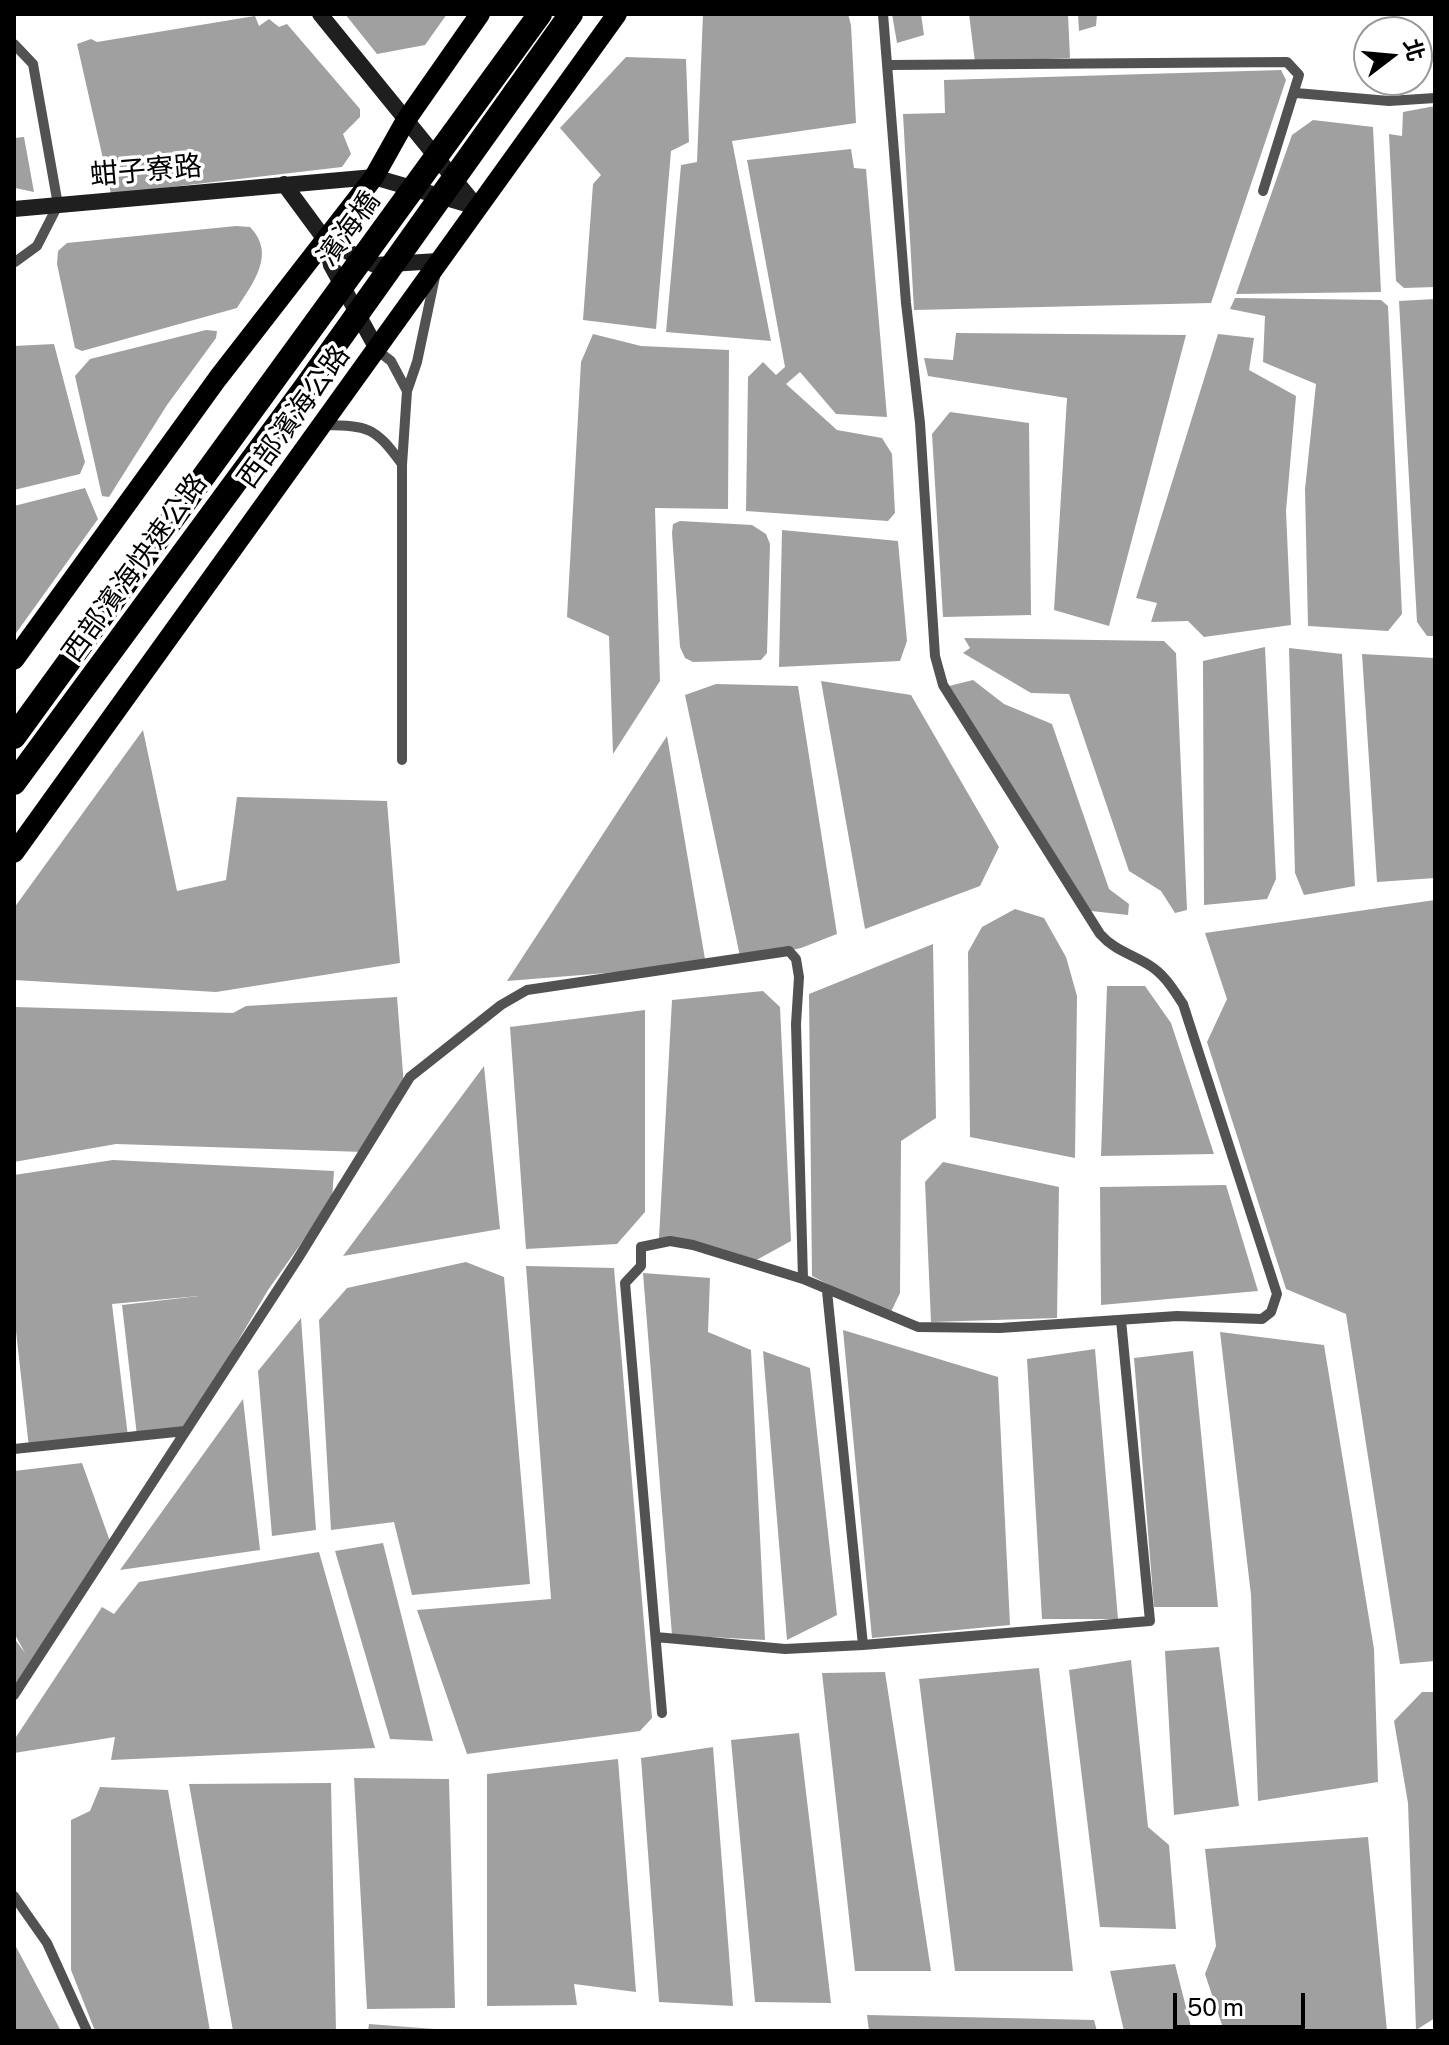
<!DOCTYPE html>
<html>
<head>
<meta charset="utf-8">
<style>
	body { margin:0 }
	#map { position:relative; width:1449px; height:2045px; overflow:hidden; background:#fff; font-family:"Public Sans","Noto Sans TC",sans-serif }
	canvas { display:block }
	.frame { position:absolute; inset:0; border:16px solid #000; pointer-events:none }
	.north { position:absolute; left:1353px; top:16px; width:80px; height:80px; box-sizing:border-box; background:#fff; border:2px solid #999; border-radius:50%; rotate:74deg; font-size:22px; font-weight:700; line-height:32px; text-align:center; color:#000 }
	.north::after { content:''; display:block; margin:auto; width:28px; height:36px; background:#000; clip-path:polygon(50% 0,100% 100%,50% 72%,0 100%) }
	.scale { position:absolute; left:1173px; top:1993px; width:132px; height:36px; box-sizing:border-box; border:4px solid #000; border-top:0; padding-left:10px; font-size:24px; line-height:28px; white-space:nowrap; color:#000; -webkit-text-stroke:6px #fff; paint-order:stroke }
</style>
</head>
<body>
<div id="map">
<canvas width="1449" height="2045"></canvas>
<div class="frame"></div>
<div class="north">北</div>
<div class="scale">50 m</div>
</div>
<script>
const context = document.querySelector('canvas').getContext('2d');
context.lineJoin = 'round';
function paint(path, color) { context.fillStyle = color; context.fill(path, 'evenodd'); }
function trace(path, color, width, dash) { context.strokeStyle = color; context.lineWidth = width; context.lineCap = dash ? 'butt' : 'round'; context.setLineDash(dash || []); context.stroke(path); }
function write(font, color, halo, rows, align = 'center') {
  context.font = font + ' "Public Sans","Noto Sans TC",sans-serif'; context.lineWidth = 7; context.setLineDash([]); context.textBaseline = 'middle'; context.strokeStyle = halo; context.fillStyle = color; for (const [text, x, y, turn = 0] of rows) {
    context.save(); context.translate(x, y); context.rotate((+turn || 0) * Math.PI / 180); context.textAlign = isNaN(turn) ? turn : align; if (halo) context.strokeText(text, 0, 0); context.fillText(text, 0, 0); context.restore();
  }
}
paint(new Path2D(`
	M345,14H447L425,45L377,54Z
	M703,14H848L851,25L856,123L732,141L771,341L666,332L681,165L697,162Z
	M892,14H921L924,35L897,43Z
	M969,14H1068L1070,58L975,62Z
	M1078,14H1097L1096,26L1079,31Z
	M255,16L259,26L269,19L279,27L287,24L360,109V117L343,134L351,154L342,167L111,194L77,44L91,39L97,42Z
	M626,57L686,59L689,142L671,151L656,329L583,320L593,184L601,175L560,128Z
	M1281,70L1286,80L1211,303L914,310L903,114L945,113L944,80Z
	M1435,106V287L1404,288L1396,281L1389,134L1402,136L1403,112Z
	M1313,120L1373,127L1381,292L1236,294L1292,135Z
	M24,137L34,192L15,188L14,202V138Z
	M851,149L854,168L866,169L887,417L836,414L800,372L786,384L837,430L882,438L892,454L895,513L888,521L746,511L748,377L763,362L776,375L785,367L747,160Z
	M236,226L250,227C276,253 254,282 237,308L82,351L75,348L57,264L58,251L67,243Z
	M1235,298L1381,300L1388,306L1402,614L1388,631L1308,626L1305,489L1316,384L1263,362L1265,316L1230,309Z
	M1435,299V636H1427L1417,622L1399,301Z
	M206,330L217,331L216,338L167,405L109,497L102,496L75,376L90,359Z
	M956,333L1186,335L1109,626L1054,610L1067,398L928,376L924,358L953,360Z
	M593,334L641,346L729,350L728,509L655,508L660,681L613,754L609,636L567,617L581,362Z
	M1218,334L1254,338L1249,370L1296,396L1286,511L1291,625L1204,637L1188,621L1151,622L1157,603L1136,598Z
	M54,344L85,462L80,474L14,490V346Z
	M950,412L1029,423L1031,615L943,617L932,434Z
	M85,488L98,519L14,636V506Z
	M680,521L752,525L766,534L770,544L767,653L761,660L693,662L685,658L680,647L672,533L673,524Z
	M782,530L898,541L907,641L900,661L779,667Z
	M964,638L1164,641L1176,653L1187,910L1175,913L1161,891L1129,871L1069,694L1031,693L963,653L970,648Z
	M1265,647L1276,879L1267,899L1204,905L1203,661Z
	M1289,648L1342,654L1355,886L1304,895L1295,873Z
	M1362,654L1435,658V878L1377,882Z
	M973,680L1004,704L1052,724L1109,889L1129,904L1128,915L1091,911L949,686Z
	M821,681L911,695L999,847L980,886L865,929Z
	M716,684L798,686L837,934L801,948L741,961L685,695Z
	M143,730L177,891L226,880L237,797L387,801L400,963L216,992L14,980V908Z
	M667,736L706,965L507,981Z
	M1435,900V1661L1400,1664L1346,1314L1286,1289L1207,1042L1227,999L1205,933Z
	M1015,909L1044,918L1066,957L1077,996L1075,1158L970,1137L968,952L982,927Z
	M933,944L936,1118L901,1141L900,1293L889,1316L812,1276L809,994Z
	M1107,986H1145L1171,1023L1214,1154L1101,1156Z
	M763,991L780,1007L791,1241L751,1263L659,1238L672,1000Z
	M397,997L404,1086L364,1152L116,1144L14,1162V1007L233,1013L246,1006Z
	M645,1010V1212L617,1244L526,1249L510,1027Z
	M484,1066L500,1229L343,1256Z
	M113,1160L334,1171L332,1200L268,1290L185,1431L137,1436L122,1305L199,1296L112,1304L128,1437L29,1448L14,1313V1175Z
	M943,1162L1059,1187L1057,1318L931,1322L925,1182Z
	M1226,1185L1258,1291L1101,1305L1100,1187Z
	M466,1262L504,1277L530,1584L412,1595L394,1522L331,1530L319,1320L347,1288Z
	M526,1266L614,1268L652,1718L640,1731L467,1754L417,1610L551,1599Z
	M643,1273L710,1278L708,1332L751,1350L765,1640L672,1635Z
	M301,1318L316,1530L272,1536L258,1371Z
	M843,1330L998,1377L1010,1625L872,1638Z
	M1220,1332L1324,1345L1374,1649L1378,1782L1258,1801L1251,1595Z
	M1095,1349L1118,1619H1042L1027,1359Z
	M763,1351L810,1368L837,1615L787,1640Z
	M1193,1351L1218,1607H1154L1134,1358Z
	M243,1399L260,1550L120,1570Z
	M82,1463L111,1544L14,1691V1638L25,1653L14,1633V1471Z
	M383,1543L433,1741L390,1739L335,1551Z
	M319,1552L375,1748L111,1760L115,1737L14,1753V1740L102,1607L114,1614L139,1582Z
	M1219,1647L1239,1806L1174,1815L1165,1651Z
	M1131,1660L1148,1827L1169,1845L1176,1929L1100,1927L1069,1670Z
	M1039,1668L1073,1971H955L919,1679Z
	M885,1672L931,1971H855L822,1673Z
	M1422,1692H1435V2018L1416,2030L1408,1803L1394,1721Z
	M799,1733L831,2003L755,2002L731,1740Z
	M713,1747L733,2006L659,2002L641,1758Z
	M618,1759L636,1992L574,1984L577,2005L487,2006V1774Z
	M354,1778L449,1779L455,2008L367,2009Z
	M331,1783L336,2031H233L189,1784Z
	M100,1787L168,1790L210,2031H95L71,1970V1820L90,1811Z
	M1368,1837L1387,2031H1224L1205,1974L1216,1946L1205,1849Z
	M14,1943L61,2031H14Z
	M1175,1964L1192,2031H1124L1110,1971Z
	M867,2015L1094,2020L1097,2031H869Z
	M369,2024L461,2031H368Z`), '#a0a0a0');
trace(new Path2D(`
	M14,44L33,64L58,205L37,246L15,262
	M890,65L1287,62L1299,75L1263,191
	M1296,93L1389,101L1435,98
	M378,351L391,361L407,391L402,465V760
	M407,391L417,362L436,272
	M323,425C369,426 374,426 402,464
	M827,1291L863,1645L1150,1621L1121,1320
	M14,1449L185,1431
	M656,1637L785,1649L863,1645
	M14,1695L297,1260L410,1077L501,1005L527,990L789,951L796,959L799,977L796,1024L803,1279
	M662,1713L625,1283L641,1266V1247L670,1241L693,1245L803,1279L918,1327L1000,1328L1177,1316L1262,1319L1271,1312L1277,1294L1183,1004C1173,989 1164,974 1149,965C1131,954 1114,950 1100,934L943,685L935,656L920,423L906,303L883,14
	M14,1896L47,1943L87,2031`), '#525252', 10);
trace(new Path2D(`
	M320,14L477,207
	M284,184L326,241L331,265L378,351
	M14,209L374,177L477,207
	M326,241L375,265L438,261`), '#1f1f1f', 16);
trace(new Path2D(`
	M14,660L218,378L374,177L406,120L480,14
	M14,853L617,14`), '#000', 20);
trace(new Path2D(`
	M14,737L540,14
	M14,783L304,389L571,14`), '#000', 24);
write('28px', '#000', '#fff', [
	["蚶子寮路",146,171,-5],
	["濱海橋",349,229,-54],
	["西部濱海公路",294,417,-54],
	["西部濱海快速公路",135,568,-54]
]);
</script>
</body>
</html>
